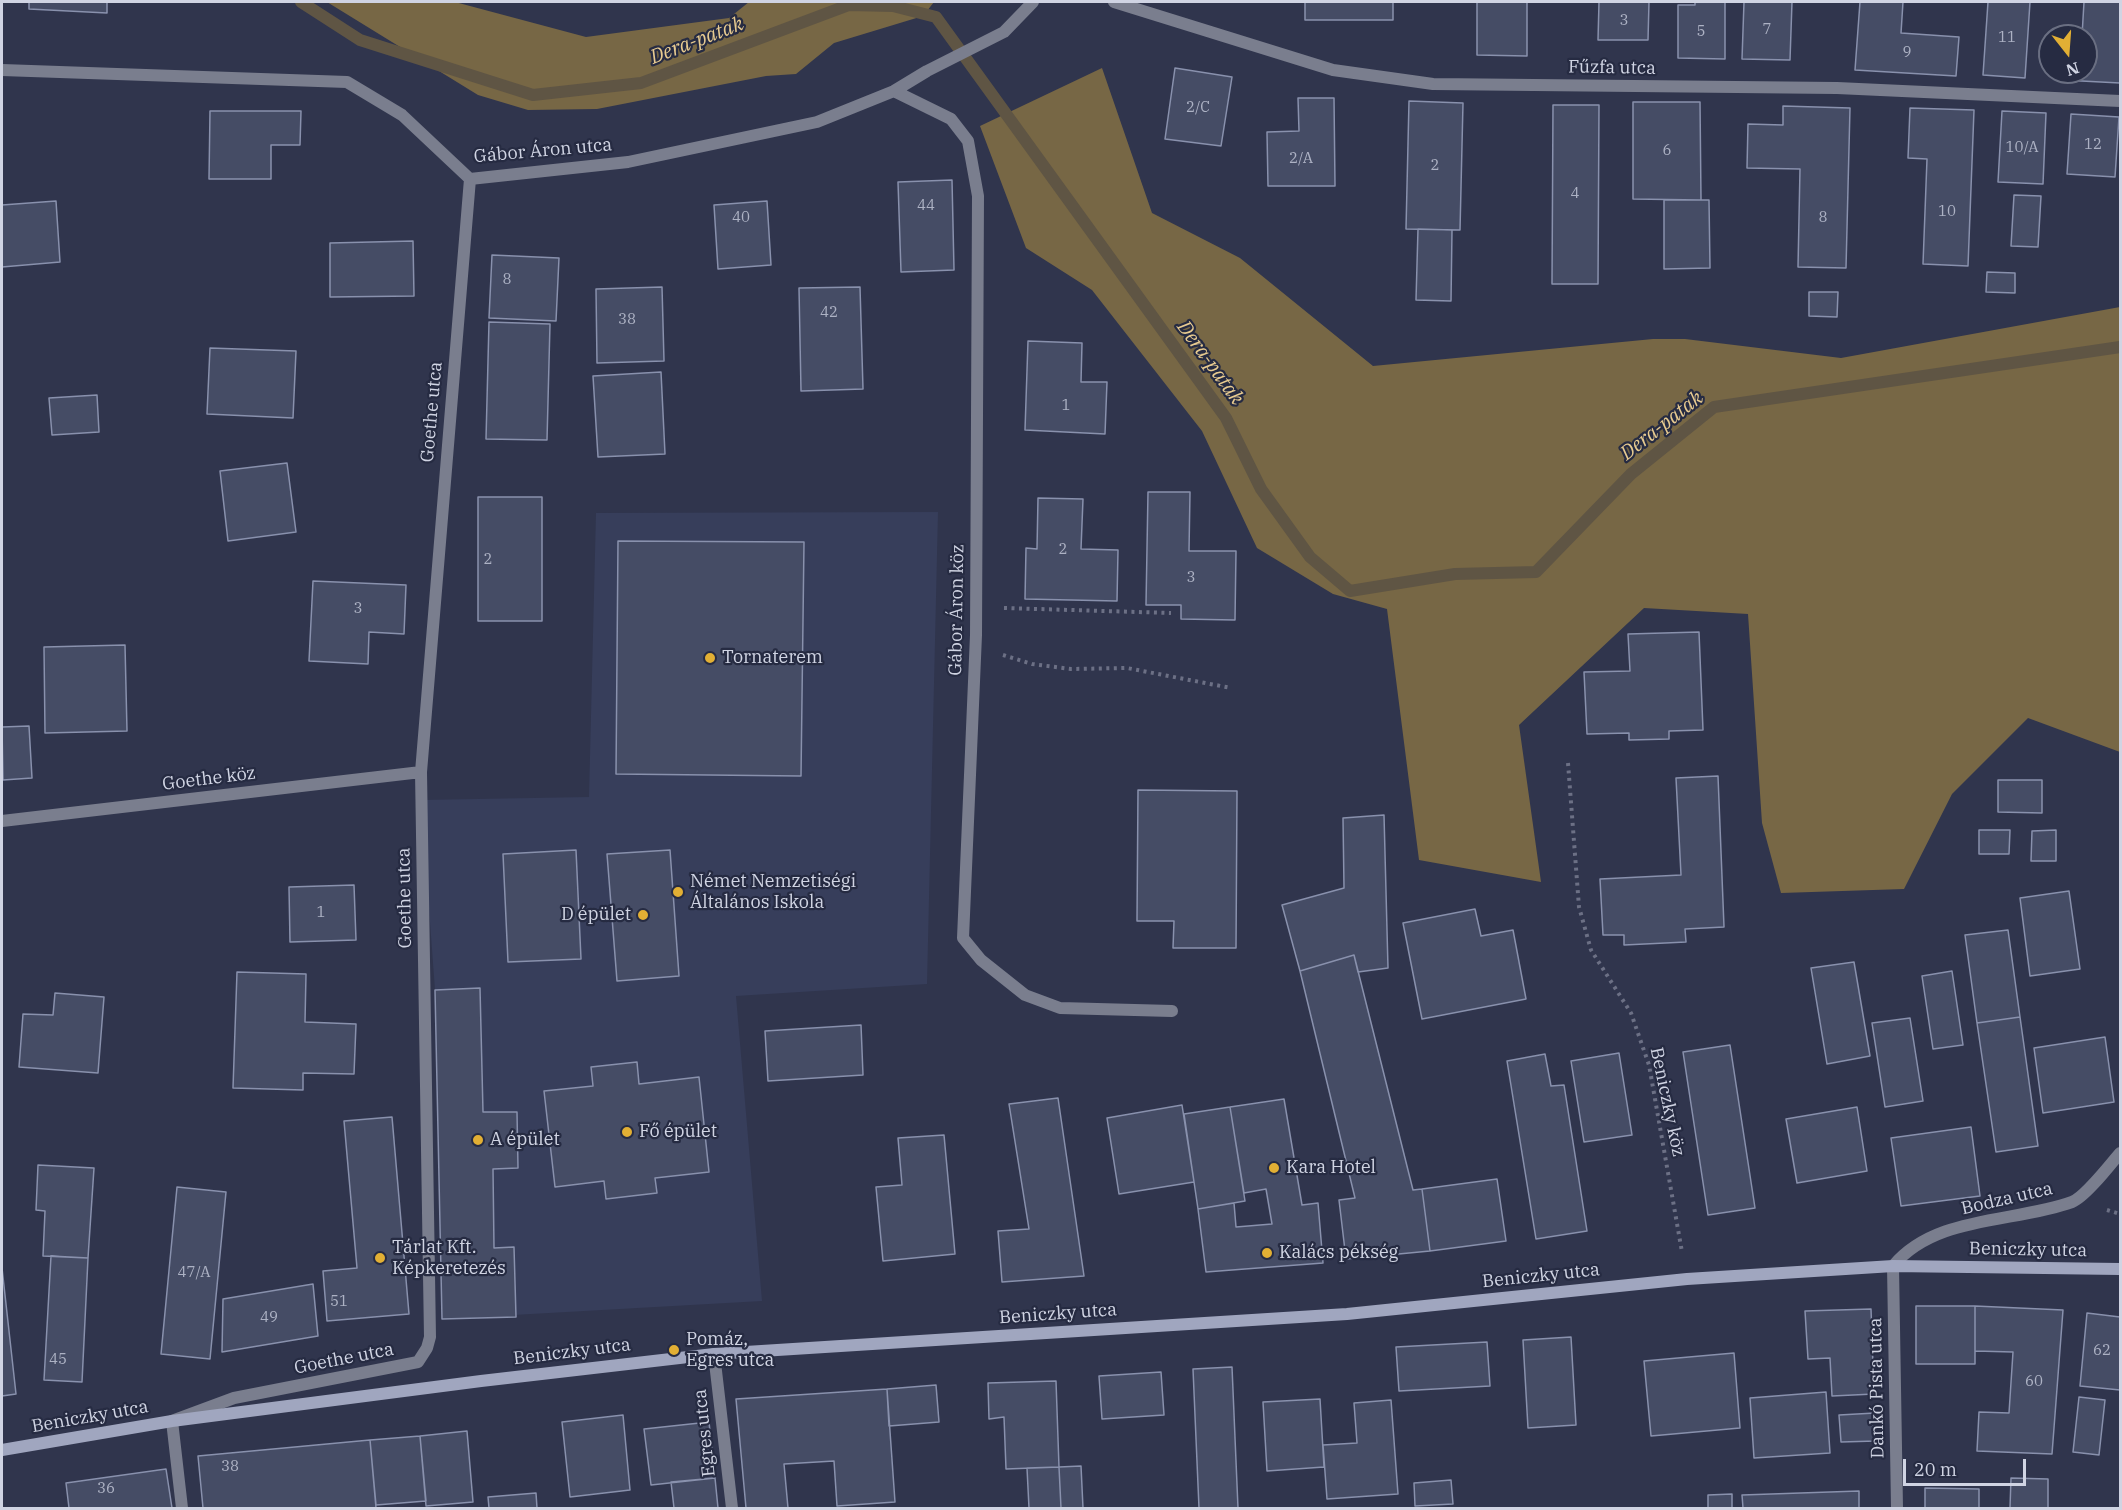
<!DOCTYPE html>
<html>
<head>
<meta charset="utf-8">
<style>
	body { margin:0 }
	#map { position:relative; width:2122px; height:1510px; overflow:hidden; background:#30354d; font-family:"IBM Plex Serif",serif }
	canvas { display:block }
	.frame { position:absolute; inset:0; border:3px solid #d0d4e3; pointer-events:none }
	.north { position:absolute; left:2038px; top:24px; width:60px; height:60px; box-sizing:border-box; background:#262b42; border:2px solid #6a6f82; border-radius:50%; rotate:163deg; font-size:16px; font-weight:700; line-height:24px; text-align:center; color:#d0d4e3 }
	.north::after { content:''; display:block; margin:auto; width:21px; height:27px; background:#e2af34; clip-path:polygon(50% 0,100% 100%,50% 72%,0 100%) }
	.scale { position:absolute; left:1903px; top:1459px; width:123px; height:27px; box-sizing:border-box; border:3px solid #d0d4e3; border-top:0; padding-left:8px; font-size:18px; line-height:21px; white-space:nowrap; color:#d0d4e3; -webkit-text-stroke:4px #262b42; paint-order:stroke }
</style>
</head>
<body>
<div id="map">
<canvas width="2122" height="1510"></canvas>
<div class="frame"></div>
<div class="north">N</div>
<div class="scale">20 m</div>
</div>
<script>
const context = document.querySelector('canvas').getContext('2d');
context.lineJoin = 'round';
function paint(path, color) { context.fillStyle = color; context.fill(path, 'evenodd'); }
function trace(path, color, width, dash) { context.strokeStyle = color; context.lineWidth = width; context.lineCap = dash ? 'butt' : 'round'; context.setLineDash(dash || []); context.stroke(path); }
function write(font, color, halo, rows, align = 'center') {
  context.font = font + ' "IBM Plex Serif",serif'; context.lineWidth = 4.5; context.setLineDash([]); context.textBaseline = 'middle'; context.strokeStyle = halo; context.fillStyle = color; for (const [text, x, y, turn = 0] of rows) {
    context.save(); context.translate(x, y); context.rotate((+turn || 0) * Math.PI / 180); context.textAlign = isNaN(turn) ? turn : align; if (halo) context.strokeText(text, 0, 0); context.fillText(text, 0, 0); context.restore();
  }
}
paint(new Path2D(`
	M938,512L927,984L736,996L762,1301L442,1319L435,990L421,800L589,797L596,513Z`), '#373e5b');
paint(new Path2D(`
	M327,2H455L586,37L729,18L749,2H934L923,16L834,43L796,74L766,76L597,109L528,110L478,95Z
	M1102,68L1152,213L1240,258L1373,366L1653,339H1685L1841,358L2120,307V752L2028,718L1952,794L1904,889L1781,893L1762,823L1748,614L1644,608L1519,725L1541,882L1419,860L1387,609L1333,594L1257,548L1202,431L1092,290L1026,248L980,126Z`), '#776745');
trace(new Path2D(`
	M301,2L360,40L533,95L641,83L849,5L893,6L936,17L1226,418L1261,489L1310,557L1350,591L1455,574L1536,572L1631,474L1714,407L2120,347`), '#5f5544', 12);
const building = new Path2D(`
	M29,2H107V13L29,9Z
	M1305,2H1393V20H1305Z
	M1477,2H1527V56L1477,55Z
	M1599,2H1649L1648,40H1598Z
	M1695,2H1725V59L1678,58V5H1695Z
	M1744,2H1792L1790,60L1742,59Z
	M1860,2H1903L1901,33L1959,37L1956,76L1855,70Z
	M1988,2H2030L2025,78L1983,75Z
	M2084,2H2120V83L2062,80V72H2086V36H2082Z
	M1175,68L1232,77L1221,146L1165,139Z
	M1298,98H1334L1335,186H1268L1267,132L1299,131Z
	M1409,101L1463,103L1460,230L1406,229Z
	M1633,102H1700L1701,200L1633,199Z
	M1553,105H1599L1598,284H1552Z
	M1783,106L1850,108L1846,268L1798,267L1800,169L1747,168L1748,124L1783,125Z
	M1910,108L1974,110L1968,266L1923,264L1927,159L1908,158Z
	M210,111H301L300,145H271V179H209Z
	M2002,111L2046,113L2043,184L1998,182Z
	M2071,114L2119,117L2115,177L2067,174Z
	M952,180L954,270L901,272L898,182Z
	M2014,195L2041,196L2038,247L2011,246Z
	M1664,200H1709L1710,268L1664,269Z
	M56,201L60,262L2,267V205Z
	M767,201L771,265L718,269L714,205Z
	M1418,229L1452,230L1451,301L1416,300Z
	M413,241L414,296L330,297V243Z
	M492,255L559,258L556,321L489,318Z
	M1987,272L2015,273V293L1986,292Z
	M662,287L664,361L597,363L596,289Z
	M860,287L863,389L801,391L799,288Z
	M1809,292H1838L1837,317L1809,316Z
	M489,322L550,324L547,440L486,439Z
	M1028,341L1082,343L1081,382H1107L1105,434L1025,430Z
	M210,348L296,351L293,418L207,414Z
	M661,372L665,454L598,457L593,376Z
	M97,395L99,432L52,435L49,398Z
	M287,463L296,532L228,541L220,471Z
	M1148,492H1190L1189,551H1236L1235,620L1181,619V605H1146Z
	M478,497H542V621H478Z
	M1038,498L1083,499L1081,549L1118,550L1117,601L1025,599L1026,548L1037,549Z
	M618,541L804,542L801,776L616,774Z
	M313,581L406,585L404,634L369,632L368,664L309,661Z
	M1699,632L1703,730L1669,731V739L1629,740V733L1587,734L1584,672L1630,671L1628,634Z
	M125,645L127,731L45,733L44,647Z
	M29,726L32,778L3,780L2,727Z
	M1718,776L1724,927L1685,929L1686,942L1624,945V935H1603L1600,879L1681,875L1676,778Z
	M1998,780H2042V813L1998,812Z
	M1138,790L1237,791L1236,948H1173L1174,921H1137Z
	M1384,815L1388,968L1358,972L1354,955L1300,971L1282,905L1344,888L1343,818Z
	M1979,830H2010L2009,854H1979Z
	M2056,830V861H2031L2032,831Z
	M576,850L581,959L508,962L503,854Z
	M670,850L679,976L617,981L607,854Z
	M354,885L356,940L290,942L289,887Z
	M2069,891L2080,969L2030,976L2020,898Z
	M1475,909L1481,936L1513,930L1526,999L1422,1019L1403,923Z
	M2008,930L2020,1017L1977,1023L1965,935Z
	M1354,955L1413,1190L1422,1189L1430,1251L1346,1259L1339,1200L1355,1198L1300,971Z
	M1854,962L1870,1056L1827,1064L1811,968Z
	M1952,971L1963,1045L1933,1049L1922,976Z
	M237,972L306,974L305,1022L356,1024L354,1074L303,1073V1090L233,1088Z
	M480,988L483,1112H517L518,1168L493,1169L494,1248L514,1247L516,1317L442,1319L435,990Z
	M55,993L104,997L98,1073L19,1067L23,1014L53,1015Z
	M2020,1017L2038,1146L1996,1152L1977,1023Z
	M1910,1018L1923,1101L1885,1107L1872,1023Z
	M861,1025L863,1075L768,1081L765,1031Z
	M2105,1037L2114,1102L2043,1113L2034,1048Z
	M1730,1045L1755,1208L1708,1215L1683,1052Z
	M1619,1053L1632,1135L1584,1142L1571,1061Z
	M1545,1054L1551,1086L1564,1085L1587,1231L1536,1239L1507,1061Z
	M637,1062L639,1084L699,1077L709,1172L655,1178L657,1193L606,1199L604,1181L555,1187L544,1091L593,1086L591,1067Z
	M1058,1098L1084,1276L1002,1282L998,1231L1029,1229L1009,1104Z
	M1284,1099L1302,1205L1318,1203L1323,1263L1206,1272L1198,1209L1234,1203L1236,1227L1272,1224L1266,1189L1244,1193L1230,1107Z
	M1182,1105L1194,1182L1119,1194L1107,1118Z
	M1230,1107L1245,1201L1198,1209L1184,1114Z
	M1857,1107L1867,1171L1797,1183L1786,1119Z
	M392,1117L409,1314L327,1321L323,1271L357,1268L344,1121Z
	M1971,1127L1980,1196L1901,1206L1891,1138Z
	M944,1135L955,1254L883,1261L876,1187L902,1185L898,1138Z
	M38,1165L94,1168L88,1258L43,1256L45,1211L36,1210Z
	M1497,1179L1506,1241L1430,1251L1422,1189Z
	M177,1187L226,1192L210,1359L161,1354Z
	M51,1256L88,1258L82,1382L44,1380Z
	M2,1268L16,1394L2,1396Z
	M313,1284L318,1336L222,1352L223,1299Z
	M1916,1306H1975V1364H1916Z
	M1975,1306L2063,1310L2052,1454L1977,1451L1979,1412L2009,1413L2013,1352L1975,1351Z
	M1871,1309L1874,1394L1832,1396L1830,1358L1808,1359L1805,1311Z
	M2087,1313L2120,1317V1390L2080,1386Z
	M1571,1337L1576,1425L1528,1428L1523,1340Z
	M1487,1342L1490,1386L1399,1391L1396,1347Z
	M1734,1353L1740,1428L1651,1436L1644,1361Z
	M1232,1367L1238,1508H1199L1193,1369Z
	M1161,1372L1164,1415L1102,1419L1099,1376Z
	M1056,1381L1059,1467L1006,1469L1004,1417L989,1419L988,1383Z
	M936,1385L939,1422L889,1426L887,1389Z
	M887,1389L895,1502L837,1506L834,1461L784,1464L788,1508H746L736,1399Z
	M1826,1392L1830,1453L1754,1458L1750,1398Z
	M2079,1397L2105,1400L2099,1455L2073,1452Z
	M1320,1399L1324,1467L1267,1471L1263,1402Z
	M1391,1400L1398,1494L1327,1499L1323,1445L1357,1443L1354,1403Z
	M1875,1413L1876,1441L1841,1442L1839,1415Z
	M623,1415L630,1490L570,1497L562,1422Z
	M709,1422L715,1478L651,1485L644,1429Z
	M467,1431L473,1502L426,1506L420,1436Z
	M420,1436L426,1501L376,1505L370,1440Z
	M370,1440L376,1508H203L198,1456Z
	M1081,1466L1083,1508H1061L1059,1467Z
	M1059,1467L1061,1508H1029L1027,1468Z
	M166,1469L172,1508H69L66,1483Z
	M715,1478L718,1508H674L671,1482Z
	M2011,1478L2048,1479V1508H2010Z
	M1451,1480L1453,1504L1415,1506L1414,1483Z
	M1925,1488L1979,1489V1508H1925Z
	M1859,1491V1508H1743L1742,1495Z
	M536,1493L537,1508H489L488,1497Z
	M1732,1494V1508H1708V1495Z`);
paint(building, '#454c65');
trace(building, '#8991ad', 1.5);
trace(new Path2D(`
	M1004,608L1171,613
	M1003,655L1032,664L1071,669L1127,668L1231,688
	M1568,763L1579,907L1591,950L1631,1013L1649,1065L1682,1252
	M2107,1210L2120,1214`), '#6c7085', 4, [3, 4.5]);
trace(new Path2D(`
	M1114,2L1333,70L1433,84L1837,88L2120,101
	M2,70L347,82L402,115L470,179L628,162L817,122L894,91L927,71L1004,32L1033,2
	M894,91L951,119L968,141L978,196L976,635L963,938L981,960L1025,995L1060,1008L1172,1011
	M2,821L421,772
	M714,1354L732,1508
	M182,1508L172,1421L234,1398L418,1362L427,1348L430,1337L421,772L470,179
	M1897,1508L1893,1266C1935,1215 2014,1223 2072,1202C2085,1197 2110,1165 2120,1153`), '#7a7e8e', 12);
trace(new Path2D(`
	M2,1450L172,1421L481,1381L714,1354L1347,1314L1687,1279L1893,1266L2120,1269`), '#a0a6bf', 12);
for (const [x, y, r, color] of [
	[710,658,6,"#e2af34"],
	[678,892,6,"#e2af34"],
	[643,915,6,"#e2af34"],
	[627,1132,6,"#e2af34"],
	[478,1140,6,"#e2af34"],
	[1274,1168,6,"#e2af34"],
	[1267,1253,6,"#e2af34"],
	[380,1258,6,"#e2af34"],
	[674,1350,6,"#e2af34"]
]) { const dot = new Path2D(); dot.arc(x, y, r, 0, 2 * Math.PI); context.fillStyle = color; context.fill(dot); trace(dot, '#262b42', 2); }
write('15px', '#adb2c4', null, [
	["3",1624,21],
	["7",1767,30],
	["5",1701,32],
	["11",2007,38],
	["9",1907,53],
	["2/C",1198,108],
	["12",2093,145],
	["10/A",2022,148],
	["6",1667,151],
	["2/A",1301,159],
	["2",1435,166],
	["4",1575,194],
	["44",926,206],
	["10",1947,212],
	["40",741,218],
	["8",1823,218],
	["8",507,280],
	["42",829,313],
	["38",627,320],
	["1",1066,406],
	["2",1063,550],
	["2",488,560],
	["3",1191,578],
	["3",358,609],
	["1",321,913],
	["47/A",194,1273],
	["51",339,1302],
	["49",269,1318],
	["62",2102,1351],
	["45",58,1360],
	["60",2034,1382],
	["38",230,1467],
	["36",106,1489]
]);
write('18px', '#d0d4e3', '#262b42', [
	["Fűzfa utca",1612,68,1],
	["Gábor Áron utca",543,151,-5],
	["Goethe utca",432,412,-85],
	["Gábor Áron köz",957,610,-89],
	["Goethe köz",209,779,-7],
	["Goethe utca",405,898,-91],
	["Beniczky köz",1667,1102,78],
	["Bodza utca",2007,1199,-13],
	["Beniczky utca",2028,1250,1],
	["Beniczky utca",1541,1276,-6],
	["Beniczky utca",1058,1314,-4],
	["Beniczky utca",572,1352,-7],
	["Goethe utca",344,1359,-11],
	["Dankó Pista utca",1877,1388,-91],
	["Beniczky utca",90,1417,-10],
	["Egres utca",705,1433,-96]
]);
write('18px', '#d0d4e3', '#262b42', [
	["Tornaterem",722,658],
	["Német Nemzetiségi",690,882],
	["Általános Iskola",690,903],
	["D épület",631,915,"right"],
	["Fő épület",639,1132],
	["A épület",490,1140],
	["Kara Hotel",1286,1168],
	["Tárlat Kft.",392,1248],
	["Képkeretezés",392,1269],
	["Kalács pékség",1279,1253],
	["Pomáz,",686,1340],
	["Egres utca",686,1361]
], 'left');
write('italic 20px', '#e8cb90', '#262b42', [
	["Dera-patak",697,41,-21],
	["Dera-patak",1210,363,54],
	["Dera-patak",1662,426,-38]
]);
</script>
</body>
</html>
